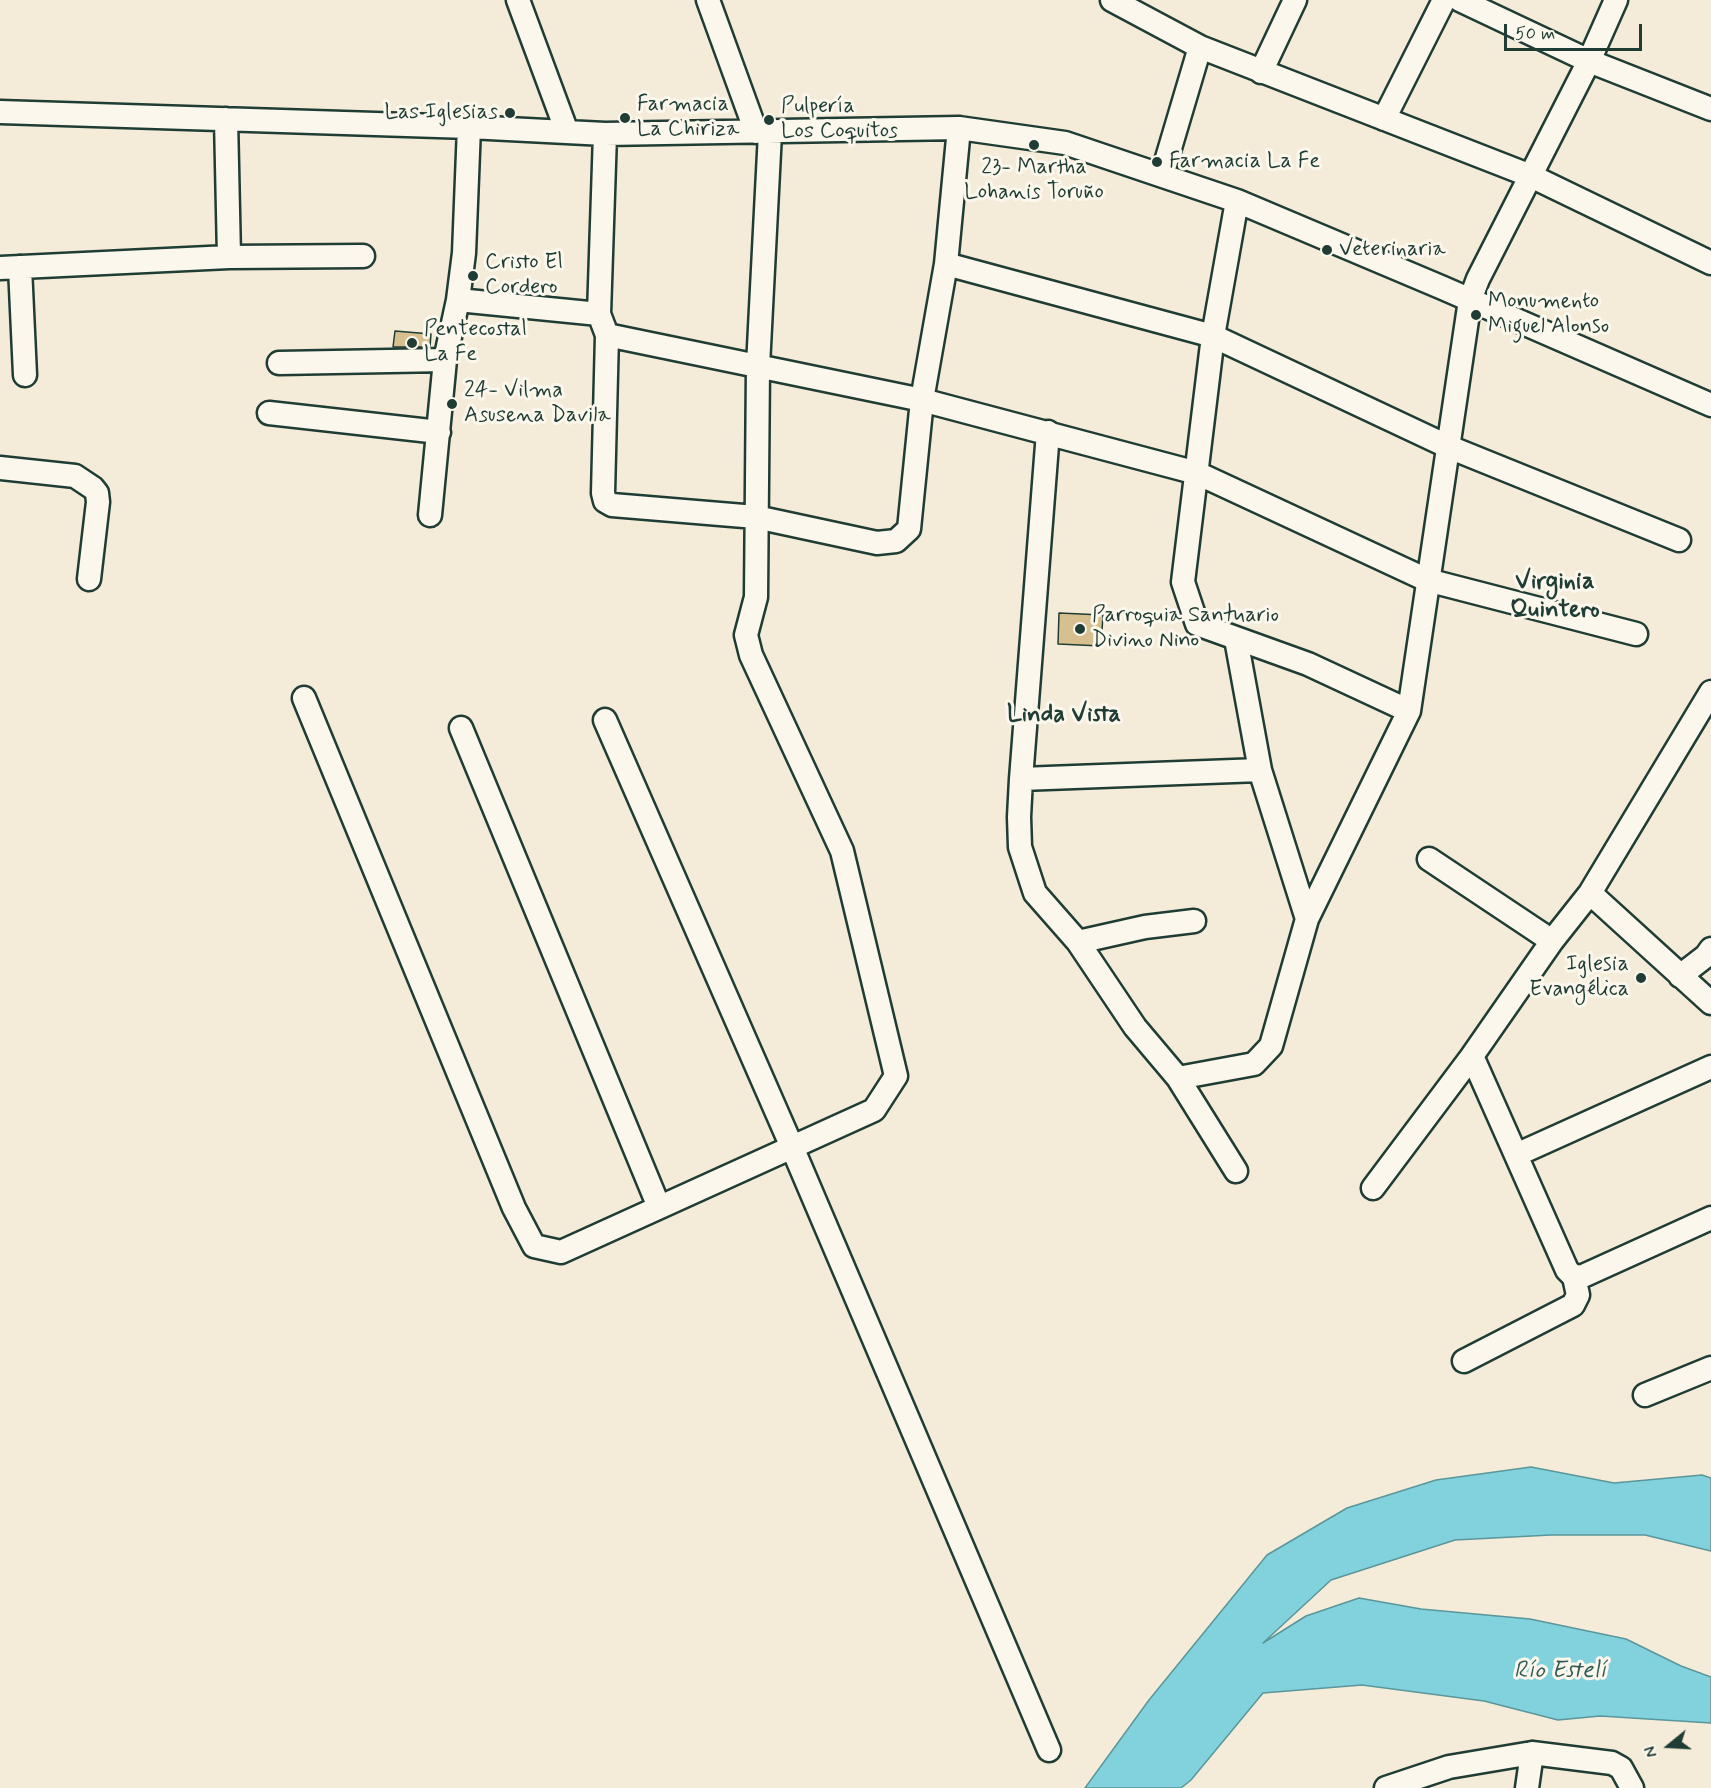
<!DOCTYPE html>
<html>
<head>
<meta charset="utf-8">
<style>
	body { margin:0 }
	#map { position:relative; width:1711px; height:1788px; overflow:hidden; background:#f4ecd9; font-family:Mynerve,sans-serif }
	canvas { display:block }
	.north { position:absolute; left:1639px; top:1716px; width:60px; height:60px; -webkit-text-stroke:4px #fbf7ec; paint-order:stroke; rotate:252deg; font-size:16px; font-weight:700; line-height:24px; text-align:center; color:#1f3d34 }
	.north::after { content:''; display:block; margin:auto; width:21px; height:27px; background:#1f3d34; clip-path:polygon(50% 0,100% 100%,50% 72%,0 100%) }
	.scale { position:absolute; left:1504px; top:24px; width:138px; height:27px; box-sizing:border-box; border:3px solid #1f3d34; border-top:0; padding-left:8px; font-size:18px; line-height:21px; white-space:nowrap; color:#1f3d34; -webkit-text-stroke:4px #fbf7ec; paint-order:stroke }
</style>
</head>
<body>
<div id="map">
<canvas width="1711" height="1788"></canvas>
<div class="north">N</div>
<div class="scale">50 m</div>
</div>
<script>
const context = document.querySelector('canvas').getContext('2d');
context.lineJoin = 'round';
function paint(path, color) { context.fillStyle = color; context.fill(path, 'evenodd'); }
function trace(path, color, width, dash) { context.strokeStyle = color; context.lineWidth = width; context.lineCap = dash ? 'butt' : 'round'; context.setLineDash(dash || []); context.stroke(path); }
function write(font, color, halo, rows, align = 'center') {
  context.font = font + ' Mynerve,sans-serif'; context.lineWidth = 6; context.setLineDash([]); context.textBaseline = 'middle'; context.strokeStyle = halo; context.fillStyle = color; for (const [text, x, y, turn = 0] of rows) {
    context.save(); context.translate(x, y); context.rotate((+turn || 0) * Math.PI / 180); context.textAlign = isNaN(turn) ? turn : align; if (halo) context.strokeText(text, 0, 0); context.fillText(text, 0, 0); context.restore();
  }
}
const water = new Path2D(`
	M1531,1467L1614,1483L1702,1475L1711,1478V1551L1645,1535H1551L1455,1540L1331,1580L1263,1643L1306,1616L1359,1598L1421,1609L1530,1619L1626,1639L1681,1666L1711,1677V1723L1600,1716L1558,1720L1484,1701L1362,1685L1263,1693L1191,1780L1181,1788H1085L1149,1700L1267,1555L1347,1508L1436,1480Z`);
paint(water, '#82d2de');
trace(water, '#5a969a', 1.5);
const building = new Path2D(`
	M395,331L431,334L430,347H393Z
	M1059,613L1103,615L1101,646L1058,644Z`);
paint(building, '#d8bf8f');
trace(building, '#1f3d34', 1.5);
const minor = new Path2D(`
	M518,0L567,132
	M708,0L756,132
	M1112,0L1200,47L1531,176L1711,263
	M1460,0L1589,61L1711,109
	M1261,72L1295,0
	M0,112L469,127L605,134L959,128L1065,143L1237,201L1443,288L1711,405
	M226,119L229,257
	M1384,119L1444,0
	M605,134L599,314L607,335L603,493L605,501L612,505L756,517L877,543L896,541L909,529L922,400L946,264L959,128
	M1162,175L1200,47
	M1237,201L1213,336L1183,582L1197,624L1308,664L1409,711
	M946,264L1213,336L1449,447L1679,540
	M20,267L25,375
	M0,268L229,257L363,256
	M458,300L599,314
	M607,335L922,400L1197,473L1427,580L1636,634
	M279,363L445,360
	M269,413L439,432
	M1048,432L1021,779L1019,817L1020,847L1035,893L1078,942L1135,1027L1178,1078L1236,1171
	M0,468L75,476L93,488L97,493L98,502L89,579
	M430,515L445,360L458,300L464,253L469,127
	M1236,639L1260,770L1307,919
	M304,698L514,1208L534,1246L561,1252L874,1110L896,1076L842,851L751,655L746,635L756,597L758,366L770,133
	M605,720L792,1147L1049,1750
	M461,728L659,1207
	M1021,779L1260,770
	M1429,859L1552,941
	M1590,893L1711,1003
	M1078,942L1145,927L1194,921
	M1680,976L1706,956L1711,949
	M1472,1056L1567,1270L1574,1277L1583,1276L1711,1218
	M1178,1078L1254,1064L1271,1046L1307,919L1409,711L1470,300L1478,279L1589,61L1616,0
	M1516,1155L1711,1067
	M1373,1188L1472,1056L1552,941L1590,893L1711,692
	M1464,1361L1573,1305L1578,1295L1574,1277
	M1645,1395L1711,1368
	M1386,1788L1449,1767L1532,1753L1612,1763L1621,1768L1632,1788
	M1527,1788L1532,1753`);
trace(minor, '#1f3d34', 27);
trace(minor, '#fbf7ec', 22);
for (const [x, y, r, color] of [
	[510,113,6,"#1f3d34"],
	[625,118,6,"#1f3d34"],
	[769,120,6,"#1f3d34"],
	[1034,145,6,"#1f3d34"],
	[1157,162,6,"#1f3d34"],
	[1327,250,6,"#1f3d34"],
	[473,276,6,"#1f3d34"],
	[1476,315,6,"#1f3d34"],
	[412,343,6,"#1f3d34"],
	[452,404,6,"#1f3d34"],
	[1080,629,6,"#1f3d34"],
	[1641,978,6,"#1f3d34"]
]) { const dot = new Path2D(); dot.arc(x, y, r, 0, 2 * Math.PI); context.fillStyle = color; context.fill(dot); trace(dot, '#fbf7ec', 2); }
write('22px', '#1f3d34', '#fbf7ec', [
	["Farmacia",637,105],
	["La Chiriza",637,130],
	["Pulpería",781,107],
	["Los Coquitos",781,132],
	["Las Iglesias",498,113,"right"],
	["Farmacia La Fe",1169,162],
	["23- Martha",1034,168,"center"],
	["Lohanis Toruño",1034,193,"center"],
	["Veterinaria",1339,250],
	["Cristo El",485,263],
	["Cordero",485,288],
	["Monumento",1488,302],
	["Miguel Alonso",1488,327],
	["Pentecostal",424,330],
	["La Fe",424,355],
	["24- Vilma",464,391],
	["Asusena Davila",464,416],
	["Parroquia Santuario",1092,616],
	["Divino Nino",1092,641],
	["Iglesia",1629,965,"right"],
	["Evangélica",1629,990,"right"]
], 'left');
write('bold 24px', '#1f3d34', '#fbf7ec', [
	["Virginia",1555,583],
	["Quintero",1555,611],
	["Linda Vista",1064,716]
]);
write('italic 24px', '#335b56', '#fbf7ec', [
	["Río Estelí",1560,1672]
]);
</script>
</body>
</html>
